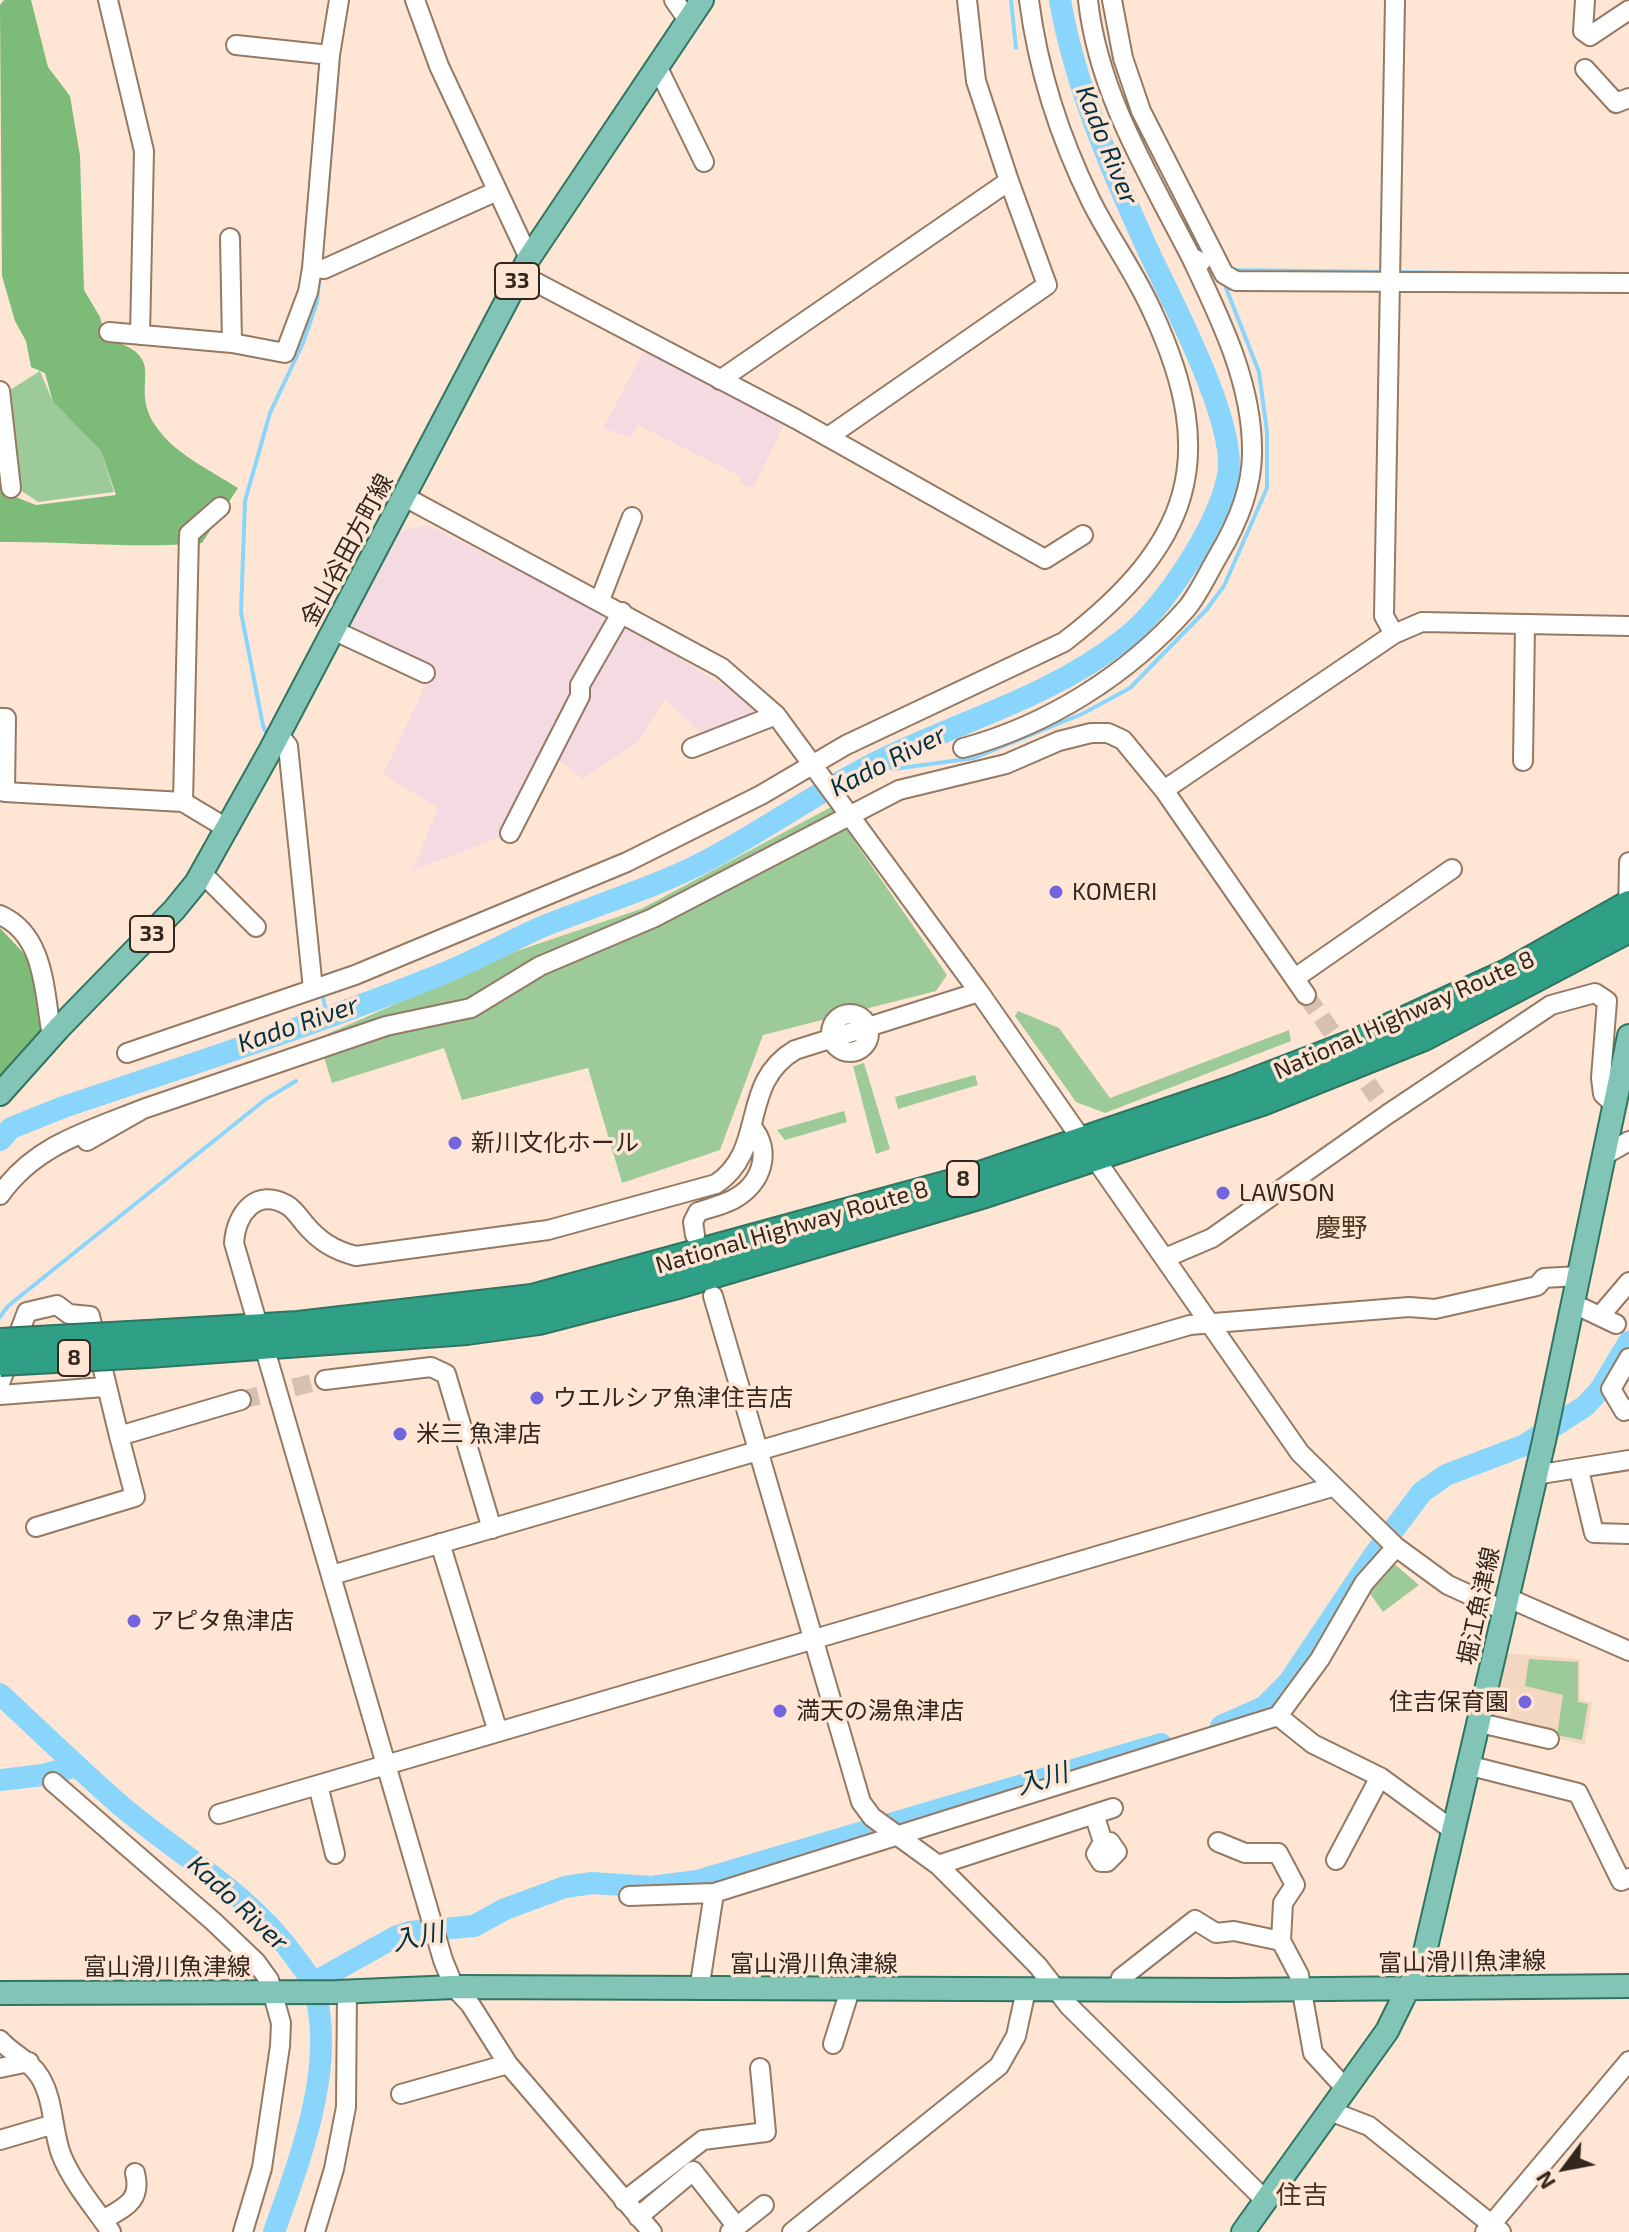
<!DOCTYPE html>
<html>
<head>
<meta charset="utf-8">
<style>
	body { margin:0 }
	#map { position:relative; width:1629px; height:2232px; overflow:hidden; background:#ffe6d4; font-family:"Exo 2",sans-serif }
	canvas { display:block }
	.north { position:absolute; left:1525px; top:2128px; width:80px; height:80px; -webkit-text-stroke:6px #ffe6d4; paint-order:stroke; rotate:238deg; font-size:22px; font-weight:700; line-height:32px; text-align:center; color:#32271e }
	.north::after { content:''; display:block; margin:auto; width:28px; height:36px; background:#32271e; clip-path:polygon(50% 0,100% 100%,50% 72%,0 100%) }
</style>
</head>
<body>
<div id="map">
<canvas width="1629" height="2232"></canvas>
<div class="north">N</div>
</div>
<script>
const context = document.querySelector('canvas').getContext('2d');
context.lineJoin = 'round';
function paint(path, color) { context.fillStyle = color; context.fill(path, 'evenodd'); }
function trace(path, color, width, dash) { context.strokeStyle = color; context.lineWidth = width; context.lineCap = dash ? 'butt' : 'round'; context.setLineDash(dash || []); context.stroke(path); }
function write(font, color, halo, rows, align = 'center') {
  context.font = font + ' "Exo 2","Noto Sans JP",sans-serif'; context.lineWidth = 7; context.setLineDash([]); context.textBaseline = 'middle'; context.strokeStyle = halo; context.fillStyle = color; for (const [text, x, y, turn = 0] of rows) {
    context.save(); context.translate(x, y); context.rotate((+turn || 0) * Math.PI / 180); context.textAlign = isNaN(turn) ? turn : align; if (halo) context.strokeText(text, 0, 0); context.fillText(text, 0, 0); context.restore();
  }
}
paint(new Path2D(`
	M1503,1653L1580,1659V1700L1592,1702L1585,1745L1487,1722Z`), '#f4d7c0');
paint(new Path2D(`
	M646,347L785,423L753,488L740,483L742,477L637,425L631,438L603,428Z
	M427,525L587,605L661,647L741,697L759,716L707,739L665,699L638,742L582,779L555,757L515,831L412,871L438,808L383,774L425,686L338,638L394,533Z`), '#f4dae1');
paint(new Path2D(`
	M40,371L53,402L101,451L114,492L38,502L11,484L0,487V388L2,395Z
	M831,807L947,975L936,991L763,1035L720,1150L622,1183L588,1068L462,1100L444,1048L332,1083L318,1038L517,951L641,909Z
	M1018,1011L1059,1028L1110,1098L1289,1030L1291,1041L1105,1113L1076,1102L1015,1016Z
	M864,1063L890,1149L876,1154L853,1066Z
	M975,1075L978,1085L898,1109L895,1097Z
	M844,1111L847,1122L785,1140L777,1130Z
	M1391,1561L1419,1585L1383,1612L1366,1588Z
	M1529,1659L1578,1662V1702L1588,1704L1582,1740L1557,1735L1563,1695L1525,1686Z`), '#9ccb99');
paint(new Path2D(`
	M4,0H31L48,67L70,96L80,156L84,290L100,317L105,338C174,358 127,382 155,425C173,453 210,470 238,488L202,543C134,549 68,541 0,542V491L36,505L116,495L101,451L53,402L45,373L31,367L26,341L15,321L2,276L0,5Z
	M0,928L31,961L45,1027L25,1058L0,1084Z`), '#7dbb78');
trace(new Path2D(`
	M1011,0L1016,48
	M326,209L339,54
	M1232,270L1387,272
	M1395,272L1463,273
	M268,736L263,726L241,612L245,501L270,413L303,343L317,302L320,273
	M877,762L894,769L974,758L1082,714L1130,688L1207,609L1224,586L1267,488V432L1259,372L1226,288L1228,283
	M322,993L327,1016
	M0,1317L8,1306L266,1099L296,1081`), '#8ad5fb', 4);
trace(new Path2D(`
	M0,1140L11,1128L61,1108C188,1065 317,1024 442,974C477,960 509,941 544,926C601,903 664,885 717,855C770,826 818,792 871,765C955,722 1048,699 1123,640C1165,607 1217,528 1228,476C1238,423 1170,298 1147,248C1111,169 1075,86 1060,0
	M0,1694C40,1731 79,1769 120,1805C180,1856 250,1893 297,1960C302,1967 310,1976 313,1985C338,2063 300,2159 274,2232
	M1221,1726L1264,1707L1289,1682L1372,1558L1422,1492L1446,1475L1525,1445L1585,1406L1600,1390L1629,1342
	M0,1780L43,1775L77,1766
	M313,1983L395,1937L410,1932L474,1926L505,1909L565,1887L592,1883L651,1887L697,1881L1161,1744`), '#8ad5fb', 22);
trace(new Path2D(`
	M1306,995L1377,1097
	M241,1400L325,1380`), '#d6c0b0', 18, [18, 9]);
const minor = new Path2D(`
	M108,0L144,151L140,335
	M415,0L439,66L529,258
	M674,0L688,20
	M967,0L976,81L1009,181
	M1088,0C1098,93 1149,175 1191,257L1201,262
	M1112,0L1123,58L1141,111L1224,274L1236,281L1629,283
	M1585,0L1583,31L1590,36L1629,10
	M236,45L330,55
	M657,66L704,162
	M1585,69L1616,103L1629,98
	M230,238L232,343L285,353L308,292L312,268L330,55L339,0
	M312,268L324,269L497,191
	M520,274L796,419L1045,559L1083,535
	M109,332L232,343
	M720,380L1009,181L1047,285L828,437
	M0,391L11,488
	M405,497L722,668L776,715L979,992L1300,1453L1396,1547L1448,1585L1503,1610
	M600,600L632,517
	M333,630L425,673
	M1394,634L1384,616L1395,0
	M0,718H6L5,792L0,791
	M279,735L288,746L313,989
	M692,748L776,715
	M963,748C1048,725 1128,675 1187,608C1199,593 1208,573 1218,556C1236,526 1252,489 1252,453C1253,384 1220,318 1191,257
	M1523,761L1525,624
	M1164,790L1394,634L1422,622L1629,626
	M5,792L183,802L228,829
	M183,802L189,534L220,507
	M510,833L580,696V685L622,612
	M202,873L256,927
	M0,915C46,935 44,994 52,1036
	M1628,915L1629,862
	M1295,978L1452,869
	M831 1033a19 19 0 1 1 38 0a19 19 0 1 1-38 0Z
	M127,1053L355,975L627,862L761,795L846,745L1064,642C1190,545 1221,460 1153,313C1136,274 1110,239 1091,201C1060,138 1038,70 1029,0
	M143,1109L386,1026L471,1008L540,966L653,918L899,790L1006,764L1059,741L1091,733H1108L1123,740L1164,790L1306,995
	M1603,1156L1629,1141
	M0,1195C35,1145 88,1131 143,1109L87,1141
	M695,1235L693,1222L698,1212C709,1208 723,1205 734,1199C762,1184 773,1150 751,1126
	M1165,1258L1212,1238L1388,1114L1551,1005L1595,993L1607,1001L1601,1078L1603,1094L1614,1104
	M713,1296L861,1802L872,1817L938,1865L964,1891L1038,1966L1069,2006L1265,2200
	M1572,1303L1616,1324
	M1600,1316L1629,1282
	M1629,1358L1611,1389L1624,1411L1629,1409
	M325,1380L431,1367L446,1374L492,1529
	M0,1383L27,1312L57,1305L69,1314L90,1316L119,1436
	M0,1395L104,1387
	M1579,1470L1594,1533L1629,1534
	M1535,1475L1629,1460
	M36,1527L135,1497L119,1436L241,1400
	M440,1543L498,1732
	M332,1575L1190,1325L1409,1307L1435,1309L1537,1286L1544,1278L1578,1276
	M1506,1597L1629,1651
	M1278,1716L1313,1744L1380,1777L1454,1831
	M1480,1723L1549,1739
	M1471,1766L1578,1793L1621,1881L1629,1878
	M53,1782L214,1922L256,1962L269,1980L281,2023L280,2046L262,2168L243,2232
	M318,1785L335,1854
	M219,1814L1332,1487
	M1094,1814L1103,1842L1096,1854L1101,1862H1107L1117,1852L1110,1842H1103
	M1218,1842L1245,1853H1278L1295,1885L1283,1903L1281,1941
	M1336,1860L1380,1777
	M938,1865L1113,1808
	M629,1896L714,1893
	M699,1990L714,1893L1278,1716L1320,1659L1364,1583L1396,1547
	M1118,1990L1121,1978L1195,1920L1216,1933L1234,1931L1281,1941L1299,1975L1313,2053L1346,2089
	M0,2040C12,2054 30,2060 40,2077C54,2100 52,2129 61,2154C72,2182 94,2207 111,2232
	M833,2044L850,1990
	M0,2068L29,2062
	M401,2094L508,2064
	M1330,2111L1369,2126L1501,2232
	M0,2140L54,2124
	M624,2201L703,2140L766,2132L760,2068
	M638,2217L693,2171L737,2227
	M103,2220C125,2207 142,2201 135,2173
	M315,2232L334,2169L346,2107L347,1992
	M652,2232L508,2064L470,2004L454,1987L443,1960L234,1243C236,1214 256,1187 287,1205C294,1209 299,1217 304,1223C319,1241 333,1250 356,1256L548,1230L716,1184C768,1149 738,1084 795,1050L979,992
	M730,2232L764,2205
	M792,2232L999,2066L1016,2036L1026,1990
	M1485,2232L1629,2061`);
const major = new Path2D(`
	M0,1094L59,1028L174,910L196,883L271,749L529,258L702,0
	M0,1993L337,1992L454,1987L1229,1990L1629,1986
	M1243,2232L1387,2031L1424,1956L1544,1441L1629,1036`);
const highway = new Path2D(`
	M147,1334L298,1325L532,1298L974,1177L1234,1089L1359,1041L1507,973L1629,904
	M148,1354L467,1331L539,1321L674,1286L985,1194L1262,1102L1424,1037L1629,929`);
trace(minor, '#947964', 22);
trace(major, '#307561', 26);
trace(highway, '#307561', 30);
trace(minor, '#fff', 18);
trace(major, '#82c5b6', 22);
trace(highway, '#2f9f85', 26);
const highwayBridge = new Path2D(`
	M0,1342L147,1334
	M0,1362L148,1354`);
trace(highwayBridge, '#307561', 30, []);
trace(highwayBridge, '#2f9f85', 26);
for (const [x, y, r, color] of [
	[1056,892,8,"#7365e0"],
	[455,1143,8,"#7365e0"],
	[1223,1193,8,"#7365e0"],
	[537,1398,8,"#7365e0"],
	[400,1434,8,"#7365e0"],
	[134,1621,8,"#7365e0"],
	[1525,1702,8,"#7365e0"],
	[780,1711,8,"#7365e0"]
]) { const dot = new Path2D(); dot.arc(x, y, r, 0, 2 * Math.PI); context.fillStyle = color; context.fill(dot); trace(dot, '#ffe6d4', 3); }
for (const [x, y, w] of [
	[517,281,44],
	[152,934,44],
	[963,1179,32],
	[74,1358,32]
]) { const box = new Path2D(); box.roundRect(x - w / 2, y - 18, w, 36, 6); context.fillStyle = '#ffe6d4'; context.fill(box); trace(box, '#32271e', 2); }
write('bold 22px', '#32271e', null, [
	["33",517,281],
	["33",152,934],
	["8",963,1179],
	["8",74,1358]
]);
write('24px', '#32271e', '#ffe6d4', [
	["金山谷田方町線",347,550,-62],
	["National Highway Route 8",1404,1015,-24],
	["National Highway Route 8",792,1227,-16],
	["堀江魚津線",1479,1606,-78],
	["富山滑川魚津線",1462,1962,-1],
	["富山滑川魚津線",814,1964],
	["富山滑川魚津線",167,1967]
]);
write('24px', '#32271e', '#ffe6d4', [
	["KOMERI",1072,892],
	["新川文化ホール",471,1143],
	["LAWSON",1239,1193],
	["ウエルシア魚津住吉店",553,1398],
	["米三 魚津店",416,1434],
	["アピタ魚津店",150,1621],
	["住吉保育園",1509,1702,"right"],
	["満天の湯魚津店",796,1711]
], 'left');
write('italic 26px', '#043245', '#ffe6d4', [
	["Kado River",1107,145,68],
	["Kado River",888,761,-27],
	["Kado River",298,1024,-19],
	["入川",1042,1779,-16],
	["Kado River",238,1903,43],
	["入川",418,1937,-12]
]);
write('26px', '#4c3421', '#ffe6d4', [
	["慶野",1341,1228],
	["住吉",1302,2195]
]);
</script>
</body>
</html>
